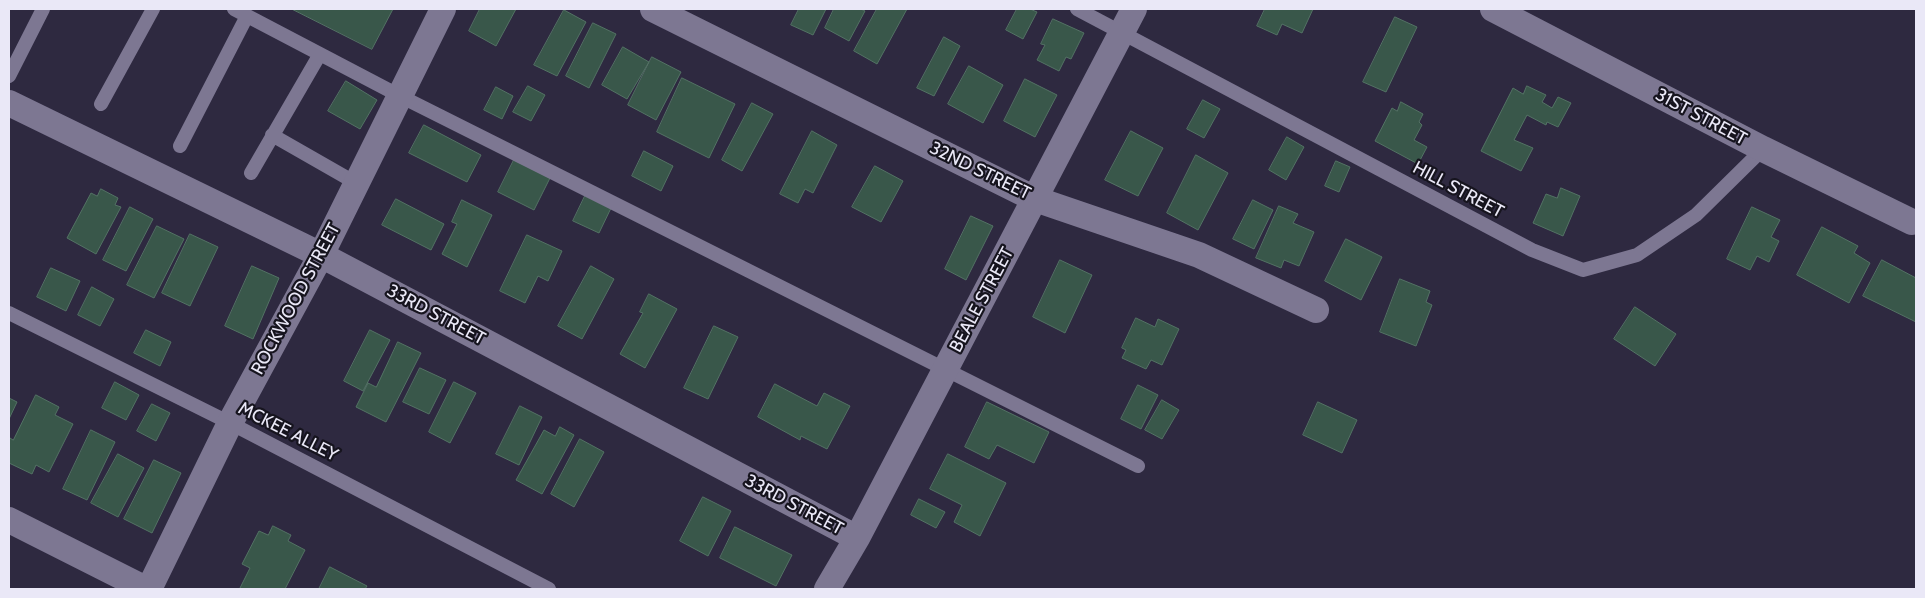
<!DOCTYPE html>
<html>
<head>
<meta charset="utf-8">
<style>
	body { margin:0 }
	#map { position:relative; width:1925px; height:598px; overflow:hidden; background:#2e2940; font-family:Cabin,sans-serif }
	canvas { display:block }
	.frame { position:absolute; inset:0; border:10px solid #eae8f7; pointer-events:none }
</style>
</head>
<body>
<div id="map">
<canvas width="1925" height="598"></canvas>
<div class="frame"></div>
</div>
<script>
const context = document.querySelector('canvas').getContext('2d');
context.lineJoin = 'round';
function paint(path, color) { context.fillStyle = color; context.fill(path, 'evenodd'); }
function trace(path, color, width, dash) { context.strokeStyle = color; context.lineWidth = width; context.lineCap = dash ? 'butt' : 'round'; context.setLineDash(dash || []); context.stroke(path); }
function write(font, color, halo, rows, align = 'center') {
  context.font = font + ' Cabin,sans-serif'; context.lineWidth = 4.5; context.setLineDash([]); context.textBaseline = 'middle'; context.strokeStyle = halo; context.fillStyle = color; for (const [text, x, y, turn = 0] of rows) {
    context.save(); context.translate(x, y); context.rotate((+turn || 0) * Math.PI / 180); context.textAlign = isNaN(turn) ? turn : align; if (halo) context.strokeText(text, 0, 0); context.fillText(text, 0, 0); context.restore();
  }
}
const building = new Path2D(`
	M292,9H393L372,49Z
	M480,9H516L496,46L469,31Z
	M799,9H826L813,35L791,25Z
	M834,9H861L865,11L849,41L825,28Z
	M877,9H907L877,64L854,51Z
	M1017,9H1030L1037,12L1023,39L1006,30Z
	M1265,9H1313L1302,33L1282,24L1277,35L1257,26Z
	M564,10L586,22L557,76L534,65Z
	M1395,17L1417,27L1386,92L1363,82Z
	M1053,19L1084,33L1071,59L1066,57L1059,71L1037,60L1045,45L1041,44Z
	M593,23L616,34L589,88L566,76Z
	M944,37L960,46L934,96L917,88Z
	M623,47L649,62L627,99L602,85Z
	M652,57L681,72L656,120L628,105Z
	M969,66L1003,85L983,123L948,104Z
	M682,78L735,104L709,158L657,132Z
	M1025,79L1057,95L1035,137L1004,121Z
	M346,81L377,100L360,129L328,111Z
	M528,86L545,95L531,121L513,112Z
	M1527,86L1546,95L1542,102L1552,108L1558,97L1571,103L1558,127L1547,122L1546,125L1527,115L1514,140L1533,148L1521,171L1481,151L1513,88L1523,94Z
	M496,87L513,96L502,119L484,110Z
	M1203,100L1220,109L1204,138L1187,129Z
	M1401,102L1423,114L1419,122L1422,125L1414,140L1427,147L1418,164L1375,141L1392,108L1397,111Z
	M752,103L773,114L742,171L722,160Z
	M424,125L481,155L467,182L409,153Z
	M812,131L837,145L813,193L805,189L798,203L780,194Z
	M1131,131L1163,148L1138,196L1105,180Z
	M1287,137L1304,147L1286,180L1269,170Z
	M644,151L673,166L661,191L632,176Z
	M1196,155L1228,173L1198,230L1167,213Z
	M514,160L550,178L534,210L498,192Z
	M1336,161L1350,167L1339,192L1325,186Z
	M875,166L903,181L881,222L852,207Z
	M1561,188L1580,196L1563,236L1533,223L1546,194L1557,198Z
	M101,189L118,198L115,205L121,207L96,254L67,238L91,193L97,196Z
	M586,194L612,206L599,233L573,221Z
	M396,199L444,224L431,250L382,225Z
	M462,200L492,215L467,267L442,254L457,224L452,222Z
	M1253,200L1273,210L1254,249L1233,239Z
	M1279,206L1298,214L1293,223L1314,232L1299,266L1284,260L1281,268L1256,258Z
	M130,207L153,219L126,271L103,260Z
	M1752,207L1780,220L1771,237L1779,241L1769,262L1757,256L1750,270L1727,259Z
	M971,216L993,226L966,280L945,269Z
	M157,226L184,239L154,298L127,285Z
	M1822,227L1858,246L1854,253L1870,263L1849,303L1797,275Z
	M190,234L218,247L190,306L162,293Z
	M527,235L562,251L548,281L538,276L525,303L500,291Z
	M1346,239L1382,257L1361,300L1325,281Z
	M1060,260L1092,275L1065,333L1033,317Z
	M1882,260L1916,278V322L1863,296Z
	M252,266L279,278L253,339L225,326Z
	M591,266L614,279L582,339L558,326Z
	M51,268L80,281L66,311L37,297Z
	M1400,279L1430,291L1426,302L1432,305L1416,346L1380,332Z
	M92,287L114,299L100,326L78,315Z
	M649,294L677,309L645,368L620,354L643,313L640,312Z
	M1635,307L1676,334L1655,366L1614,339Z
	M1136,318L1155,327L1158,319L1179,329L1162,365L1151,360L1146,369L1122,358L1126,350L1122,348Z
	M714,326L738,337L708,399L684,388Z
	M146,330L171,342L160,366L134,353Z
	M370,330L390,340L363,391L344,381Z
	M398,342L421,353L386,422L356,407L368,383L376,387Z
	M420,368L446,380L429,414L403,402Z
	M115,382L139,395L126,420L102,408Z
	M454,382L476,393L450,443L429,432Z
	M775,384L817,406L824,393L850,406L827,449L801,436L800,440L758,417Z
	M1138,385L1158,395L1141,429L1121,419Z
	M36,395L59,407L55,415L73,424L49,472L36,465L32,474L9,463V440L10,438L13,440Z
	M9,398L17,402L9,419Z
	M1162,400L1179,410L1162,439L1145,430Z
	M987,402L1049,432L1034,463L997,445L989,459L965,447Z
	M1318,402L1357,420L1342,453L1303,435Z
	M152,404L170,413L156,441L137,431Z
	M520,406L542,417L519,465L496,454Z
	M560,427L574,435L542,494L516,480L544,430L555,436Z
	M91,430L115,442L87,500L63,489Z
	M580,439L604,452L574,507L551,494Z
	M118,454L144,468L118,517L91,503Z
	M948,454L1006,483L980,536L954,522L962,505L930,489Z
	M154,460L181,473L152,533L124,519Z
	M703,497L731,511L708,556L680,541Z
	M919,499L945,512L936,528L911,515Z
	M273,526L291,535L288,541L305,550L285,589H242L240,588L250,568L242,564L259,531L268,535Z
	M735,527L792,555L776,586L720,558Z
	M330,567L367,586L365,589H319Z`);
paint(building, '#39574a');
trace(building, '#537264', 1);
trace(new Path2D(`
	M234,9L400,96L1138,466
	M1077,9L1532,250L1583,270L1637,255L1696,215L1763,149
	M9,76L43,9
	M101,104L153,9
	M272,135L356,183
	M180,146L247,16
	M251,173L320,54
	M9,313L230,423L549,589`), '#7d7792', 14);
trace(new Path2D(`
	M653,9L1035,199L1199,255L1316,310
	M1493,9L1763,149L1912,222
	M9,103L321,255L857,538
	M9,520L146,589
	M149,589L230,423L321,255L443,9
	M827,589L857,538L1134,9`), '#7d7792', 26);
write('18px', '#eae8f7', '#16141e', [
	["31ST STREET",1701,117,28],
	["32ND STREET",980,171,26],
	["HILL STREET",1458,190,28],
	["ROCKWOOD STREET",296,299,-62],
	["BEALE STREET",982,300,-62],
	["33RD STREET",436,315,28],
	["MCKEE ALLEY",288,432,27],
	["33RD STREET",794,505,28]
]);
</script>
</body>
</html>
